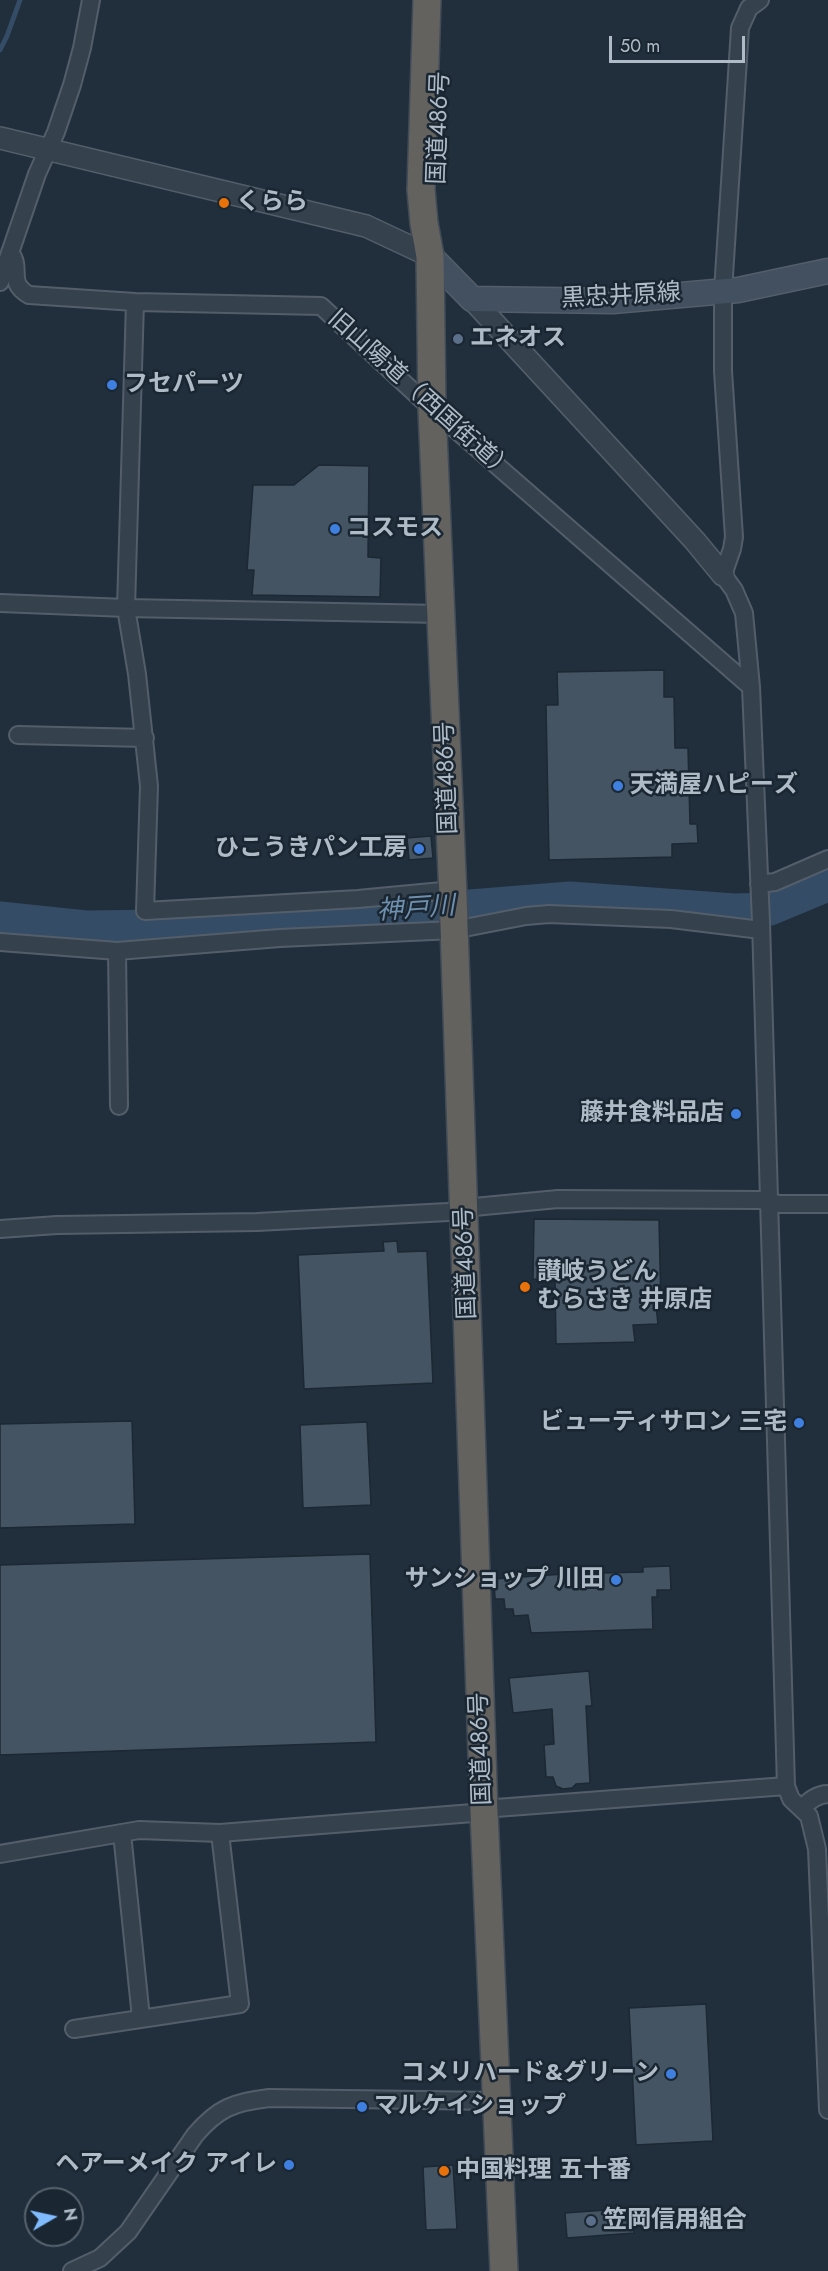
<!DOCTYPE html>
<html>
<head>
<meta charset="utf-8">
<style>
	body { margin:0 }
	#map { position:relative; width:828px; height:2271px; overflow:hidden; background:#212f3c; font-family:Jost,sans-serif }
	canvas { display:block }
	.north { position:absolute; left:24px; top:2187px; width:60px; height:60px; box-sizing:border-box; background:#1a2631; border:2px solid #56626d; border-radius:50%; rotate:81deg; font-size:16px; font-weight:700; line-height:24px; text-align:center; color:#b0bbc8 }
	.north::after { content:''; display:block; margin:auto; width:21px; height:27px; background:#7fbbfe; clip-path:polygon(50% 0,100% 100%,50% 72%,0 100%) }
	.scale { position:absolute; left:609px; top:36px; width:136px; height:27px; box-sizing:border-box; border:3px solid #b0bbc8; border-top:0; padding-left:8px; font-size:18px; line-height:21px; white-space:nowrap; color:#b0bbc8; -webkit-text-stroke:4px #1a2631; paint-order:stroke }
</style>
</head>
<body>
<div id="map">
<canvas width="828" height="2271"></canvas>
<div class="north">N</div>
<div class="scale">50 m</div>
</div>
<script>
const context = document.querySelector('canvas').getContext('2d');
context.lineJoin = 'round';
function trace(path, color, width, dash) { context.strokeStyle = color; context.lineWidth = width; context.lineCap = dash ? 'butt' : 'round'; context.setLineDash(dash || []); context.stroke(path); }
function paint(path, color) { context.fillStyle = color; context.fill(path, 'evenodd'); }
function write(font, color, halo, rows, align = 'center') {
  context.font = font + ' Jost,"Noto Sans JP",sans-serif'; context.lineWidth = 5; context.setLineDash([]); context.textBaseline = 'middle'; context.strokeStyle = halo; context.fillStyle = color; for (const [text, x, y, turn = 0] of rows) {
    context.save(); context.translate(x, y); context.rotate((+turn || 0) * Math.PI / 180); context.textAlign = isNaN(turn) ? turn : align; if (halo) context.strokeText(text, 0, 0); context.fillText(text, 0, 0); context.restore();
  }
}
trace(new Path2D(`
	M0,50L7,36L20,0`), '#344c65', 5);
trace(new Path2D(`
	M0,918L86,927L232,925L570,898L734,910L770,909L828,885`), '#344c65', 33);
const building = new Path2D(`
	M319,465L369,466L368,557L381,558L380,597L252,595L254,570H247L253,485H294Z
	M664,670V697H674L675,748H688L690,824H697L698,843L672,844V857L549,860L546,705H558L557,672Z
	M431,836L433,858L409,860L407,838Z
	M534,1219L659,1220L661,1306H656L658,1324L633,1325L635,1342L556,1344L555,1280L533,1279Z
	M397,1241L398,1252L427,1251L433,1383L304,1389L298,1255L384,1251L383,1242Z
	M132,1421L135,1524L0,1528V1424Z
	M367,1422L371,1505L303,1508L300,1425Z
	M370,1554L376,1742L0,1755V1565Z
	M670,1566L671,1590H657V1597H652L653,1629L531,1633L528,1615L514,1616L513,1609H505L504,1599H495L494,1579L564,1574L643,1572V1567Z
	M589,1671L592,1706H586L590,1783L576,1784L572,1788L563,1789L556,1786L553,1777H546L544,1745L554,1744L552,1709L513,1713L509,1678Z
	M706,2004L713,2141L636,2145L629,2008Z
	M453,2165L457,2229L426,2230L423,2167Z
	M633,2208L634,2233L567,2238L565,2213Z`);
paint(building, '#445463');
trace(building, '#1c2833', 1.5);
const minor = new Path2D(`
	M760,0L749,8L740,28L723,291V371L734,537L732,549L723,575L734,590L744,613L751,687L761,922L786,1786L791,1799L809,1816L817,1849L828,2110
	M10,252C23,269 6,282 29,295L135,302L321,306L432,409L751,687
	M0,282L37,174L56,132L72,85L82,48L91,0
	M135,302L126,608L137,674L149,786L145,911L358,899L453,890
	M0,603L126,608L441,614
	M18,735L145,738
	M759,884L775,882L828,859
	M0,942L117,951L280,938L454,930L526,916L549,914L671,919L761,930
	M117,951L119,1106
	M0,1229L57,1225L257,1222L448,1212L474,1207L558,1199L759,1200L780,1204H828
	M802,1808C809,1801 817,1794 828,1794
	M122,1833L141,2018
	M0,1854L139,1830L220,1833L473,1813L496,1808L786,1786
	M74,2029L240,2004L220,1833
	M72,2271L100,2258L128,2232L195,2135C218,2108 234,2102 269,2098L497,2101`);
const tertiary = new Path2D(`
	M0,138L366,226L430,256
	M472,299L695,541L723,575`);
const secondary = new Path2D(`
	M430,256L472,299L613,301L738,290L828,271`);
const trunk = new Path2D(`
	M427,0L421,190L424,223L430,256L432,409L453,896L484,1812L504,2271`);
trace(minor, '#535e6a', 20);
trace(tertiary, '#535e6a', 24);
trace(secondary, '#535e6a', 27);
trace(trunk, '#404b57', 30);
trace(minor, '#35414c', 16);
trace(tertiary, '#35414c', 21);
trace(secondary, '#435060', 24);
trace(trunk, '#63625f', 27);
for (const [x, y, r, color] of [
	[224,203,6,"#e8710a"],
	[458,339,6,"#5c6f8a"],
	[112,385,6,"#3f7fe0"],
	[335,529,6,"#3f7fe0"],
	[618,786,6,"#3f7fe0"],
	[419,849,6,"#3f7fe0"],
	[736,1114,6,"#3f7fe0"],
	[525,1287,6,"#e8710a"],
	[799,1423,6,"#3f7fe0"],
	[616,1580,6,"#3f7fe0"],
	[671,2074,6,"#3f7fe0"],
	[362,2107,6,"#3f7fe0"],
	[289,2165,6,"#3f7fe0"],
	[444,2171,6,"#e8710a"],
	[591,2221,6,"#5c6f8a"]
]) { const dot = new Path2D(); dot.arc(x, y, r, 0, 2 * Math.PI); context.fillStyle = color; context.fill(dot); trace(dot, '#1a2631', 2); }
write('24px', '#b0bbc8', '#1a2631', [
	["国道486号",440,128,-88],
	["黒忠井原線",621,297,-3],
	["旧山陽道（西国街道）",420,396,42],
	["国道486号",448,778,-92],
	["国道486号",467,1263,-92],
	["国道486号",482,1749,-92]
]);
write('bold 24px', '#b0bbc8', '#1a2631', [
	["くらら",236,203],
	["エネオス",470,339],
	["フセパーツ",124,385],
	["コスモス",347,529],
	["天満屋ハピーズ",630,786],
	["ひこうきパン工房",407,849,"right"],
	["藤井食料品店",724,1114,"right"],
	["讃岐うどん",537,1273],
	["むらさき 井原店",537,1301],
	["ビューティサロン 三宅",787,1423,"right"],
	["サンショップ 川田",604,1580,"right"],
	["コメリハード&グリーン",659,2074,"right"],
	["マルケイショップ",374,2107],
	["ヘアーメイク アイレ",277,2165,"right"],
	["中国料理 五十番",456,2171],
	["笠岡信用組合",603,2221]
], 'left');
write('italic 26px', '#6f8fae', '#1a2631', [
	["神戸川",416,910,-4]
]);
</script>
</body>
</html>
